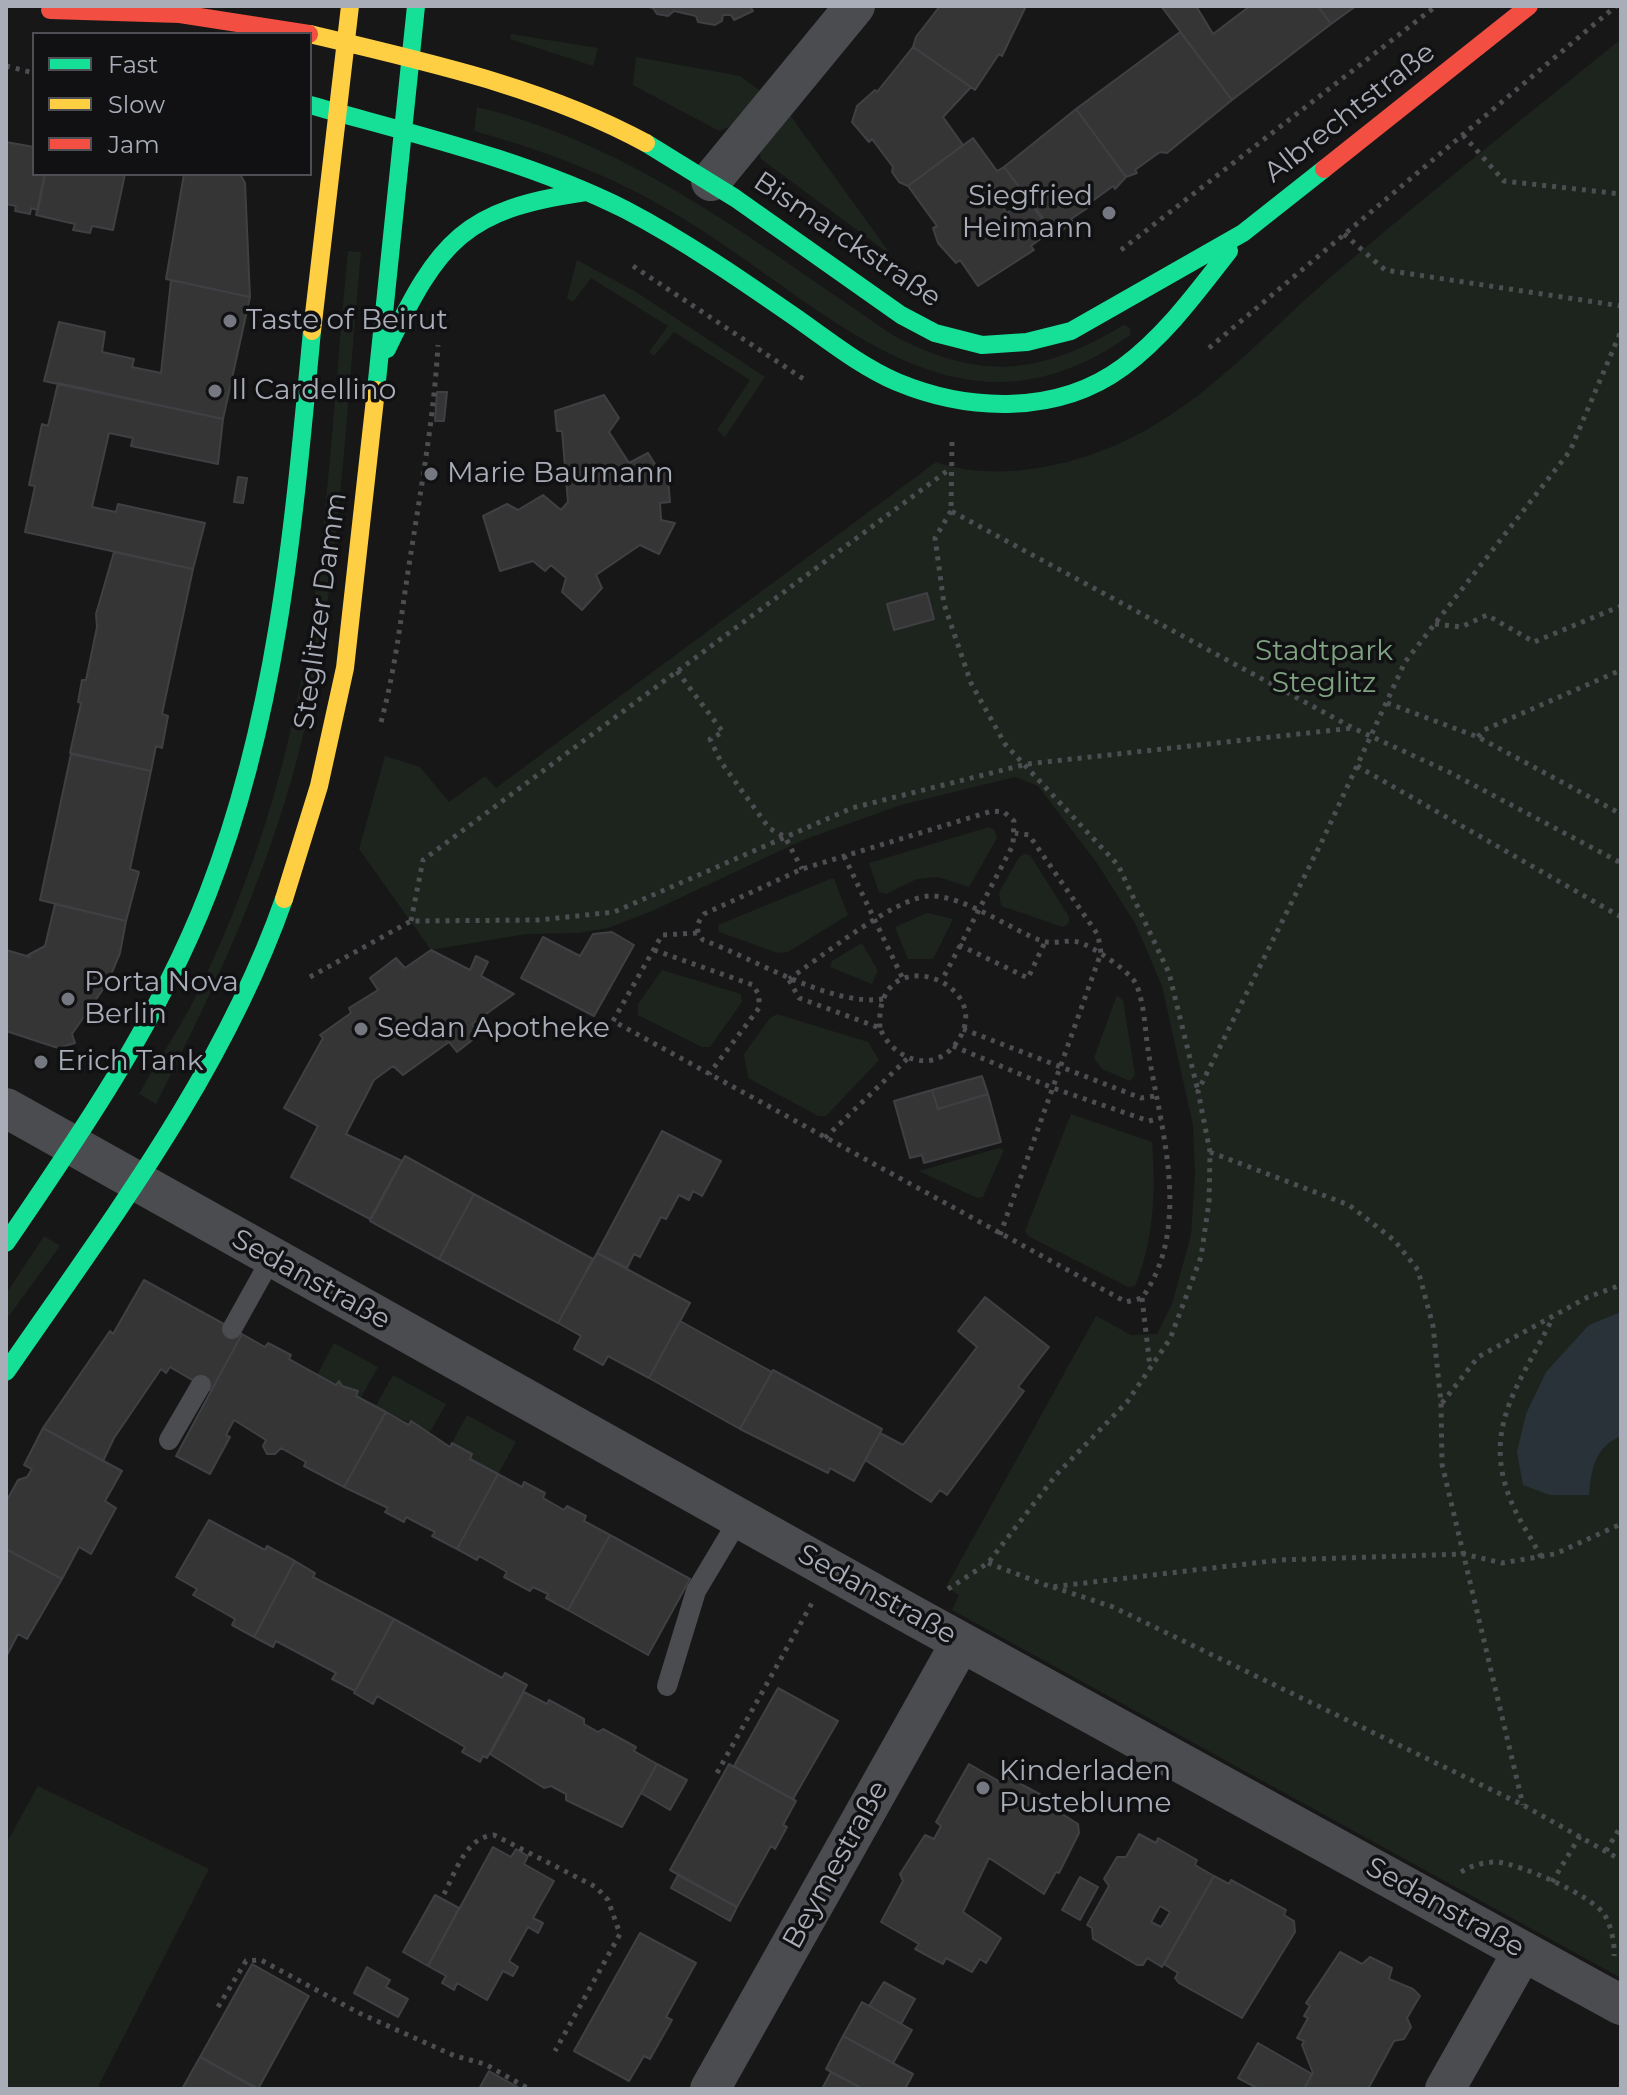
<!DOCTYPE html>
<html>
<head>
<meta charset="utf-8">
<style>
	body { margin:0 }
	#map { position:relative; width:1627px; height:2095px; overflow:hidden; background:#171717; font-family:Montserrat,sans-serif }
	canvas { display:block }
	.frame { position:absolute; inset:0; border:8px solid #a8adb8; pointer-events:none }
	.legend { position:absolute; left:32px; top:32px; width:280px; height:144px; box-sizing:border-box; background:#111113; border:2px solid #4d4f55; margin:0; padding:10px 14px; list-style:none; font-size:24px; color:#a8adb8 }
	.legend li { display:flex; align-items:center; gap:16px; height:40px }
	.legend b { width:40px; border:2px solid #4d4f55 }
</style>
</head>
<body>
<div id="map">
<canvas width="1627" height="2095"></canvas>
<div class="frame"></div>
<ul class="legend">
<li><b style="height:10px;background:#16e098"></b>Fast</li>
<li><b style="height:10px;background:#ffcf43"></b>Slow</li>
<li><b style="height:10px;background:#f24e42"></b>Jam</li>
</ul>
</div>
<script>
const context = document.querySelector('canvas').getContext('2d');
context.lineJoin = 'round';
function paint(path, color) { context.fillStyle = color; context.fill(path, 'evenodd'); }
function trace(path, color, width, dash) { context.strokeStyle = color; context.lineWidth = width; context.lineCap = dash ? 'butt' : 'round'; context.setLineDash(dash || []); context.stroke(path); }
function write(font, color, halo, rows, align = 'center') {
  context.font = font + ' Montserrat,sans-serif'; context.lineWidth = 7; context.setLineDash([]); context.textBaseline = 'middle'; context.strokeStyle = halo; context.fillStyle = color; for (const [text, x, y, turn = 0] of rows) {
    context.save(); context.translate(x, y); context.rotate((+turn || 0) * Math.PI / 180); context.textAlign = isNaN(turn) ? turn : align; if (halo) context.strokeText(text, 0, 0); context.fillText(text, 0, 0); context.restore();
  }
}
paint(new Path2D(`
	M511,34L598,48L593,66L510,39Z
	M1621,39V1978L952,1610L959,1595L946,1587L1096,1316L1131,1335L1157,1334L1172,1304L1191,1235L1195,1174L1193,1125L1162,986L1136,925L1097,863L1038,786L1015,777L901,805L803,840L650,912L608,928L579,933L526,934L431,950L359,849L385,756L420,767L449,802L485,776L496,788L936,462C996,483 1075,466 1131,438C1208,400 1269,330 1334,274C1428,194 1525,117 1621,39Z
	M636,57L740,76L760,91L731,126L719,131L633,85Z
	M477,107C634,144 764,249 896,337C984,382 1041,374 1124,325L1130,328V335C960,456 836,315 695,226C626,181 553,153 474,131Z
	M790,115L892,256L761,159L760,153Z
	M348,251L361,252C346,410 340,572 305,727C274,861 218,982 156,1104L139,1094C157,1062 177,1033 194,1000C220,948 242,893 261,837C324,649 329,447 348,251Z
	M577,260L636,292L765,377L725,437L717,430L750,380L674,332L654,356L649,352L668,326L591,278L573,302L567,298Z
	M989,827L994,829L997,838L969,887L938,877L917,879L886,894L879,892L869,863Z
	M1025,854L1030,855L1069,917V923L1063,927L1001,906L999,893L1019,857Z
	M830,879H834L848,915L788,952L778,953L719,932L718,925Z
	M927,913L953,919L933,959H908L895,927Z
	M862,943L878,971L872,984L830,967L832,961Z
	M662,970L741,994L742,1002L710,1047H702L638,1015V1004Z
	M1117,995L1123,1000L1135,1075L1130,1081L1102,1069L1094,1058Z
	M777,1014L868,1042L879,1060L826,1116H818L748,1078L744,1054L770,1018Z
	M1071,1114L1152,1142C1156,1191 1154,1240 1135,1286L1128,1287L1028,1236L1025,1231Z
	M999,1148L1004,1150L983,1197L977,1198L919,1171Z
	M44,1236L60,1246L6,1320V1294Z
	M334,1343L378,1367L360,1399L356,1396L358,1391L342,1386L339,1381L336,1385L317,1375Z
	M393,1375L446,1404L430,1432L375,1407Z
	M467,1415L516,1442L498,1474L470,1459L472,1454L452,1443Z
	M38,1786L209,1869L97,2089H6V1844Z`), '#1d241e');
paint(new Path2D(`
	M1621,1312V1436C1595,1447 1591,1469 1589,1495H1550L1523,1485L1517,1452L1526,1414L1546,1372L1589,1325Z`), '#2a3239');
const building = new Path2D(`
	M644,6H750L753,11L734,20L731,15H723L722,21L715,25L698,22L696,16L674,11L668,16L657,14L653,8Z
	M940,6H1026L1002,56L999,54L975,90L913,47L916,37Z
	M1161,6H1196L1213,34L1250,6H1318L1331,24L1232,100Z
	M1318,6H1356L1331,24Z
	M1180,32L1232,100L1167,153L1160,152L1135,170L1137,173L1126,177L1076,109Z
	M913,47L971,87L943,117L963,145L908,186L899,182L892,172L893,167L872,139L869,142L852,122L857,106L875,90L877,92Z
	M1076,109L1126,177L1115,189L1113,186L1087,205L1089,207L1071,219L1073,222L1056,235L1004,167Z
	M973,138L997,171L1004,167L1019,187L999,202L1007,213L1027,199L1051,231L1031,246L1034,250L978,286L960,260L956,263L938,243L933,228L937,226L908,186Z
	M6,142L34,147V174H45L38,210L31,208L30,214L15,211L16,206L6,204Z
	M45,174H125L113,230L92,226L90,233L73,230L75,224L36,215Z
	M184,174H240L245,183L250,297L166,279Z
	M171,280L250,297L223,419L44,381L59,322L105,332L102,352L134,359L132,367L161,373Z
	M58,383L223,419L218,464L131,446L133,438L109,433L92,507L116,512L118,504L205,523L193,569L25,532L35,486L29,485L42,424L48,426Z
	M437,392H447L444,421H435Z
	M604,395L619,418L609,432L629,463L648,453L658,469L667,468L670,502L660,503L661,520L675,523L659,554L640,545L596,575L602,588L582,610L562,592L566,578L551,565L545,571L533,561L500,571L483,516L507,504L518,510L543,495L561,510L568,502L562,431H557L555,411Z
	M238,477L247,478L243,503L234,502Z
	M114,552L193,569L162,714L168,716L162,748L156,746L151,771L70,753L81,703L78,702L82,680H86L97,627L96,614Z
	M927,593L934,619L894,630L887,604Z
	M71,754L151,771L130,869L139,872L126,921L40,900Z
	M55,904L126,921L120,953L108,982L72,1034L75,1043L58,1048L6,1031V950L30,957L28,955L45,946Z
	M612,932L634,945L594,1016L521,978L543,937L580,956L593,934Z
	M431,950L470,970L476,956L488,962L481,976L514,994L472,1024L480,1034L457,1052L449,1042L403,1075L393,1066L374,1080L346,1134L402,1161L370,1219L291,1177L318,1126L284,1108L323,1038L320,1035L351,1013L349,1008L378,990L370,978L396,958L405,968Z
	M982,1076L988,1094L938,1109L932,1090Z
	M932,1090L938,1109L988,1094L1001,1142L924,1163L922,1155L910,1158L894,1101Z
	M662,1131L721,1161L702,1196L693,1191L689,1200L679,1195L666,1219L661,1217L640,1257L634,1254L627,1268L597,1253Z
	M405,1156L474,1194L439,1259L370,1221Z
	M474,1194L593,1259L558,1323L439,1259Z
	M597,1253L690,1303L649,1378L608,1356L603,1365L574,1349L581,1336L558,1323Z
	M144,1280L242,1334L211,1391L170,1367L166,1373L161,1369L114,1438L103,1461L43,1428L110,1331L113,1334Z
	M985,1297L1049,1347L1018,1387L1024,1391L947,1495L940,1490L931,1502L865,1460L880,1433L903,1445L977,1347L958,1331Z
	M680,1321L772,1372L740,1429L649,1378Z
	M242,1334L265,1347L268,1343L291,1355L289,1359L336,1385L339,1381L342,1386L358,1391L356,1396L386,1412L344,1487L304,1466L306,1462L281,1448L275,1454H267L263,1446L266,1440L234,1420L226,1435L230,1437L210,1474L176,1456Z
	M773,1370L882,1429L854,1481L830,1468L828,1473L740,1429Z
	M386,1412L409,1425L411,1421L450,1447L452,1443L472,1454L470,1459L498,1474L457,1549L432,1536L435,1532L406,1517L404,1522L385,1512L388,1508L344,1487Z
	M43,1428L122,1471L105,1501L116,1508L91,1554L79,1547L62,1579L6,1549V1502L18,1480L27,1477L32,1469L24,1465Z
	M498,1474L522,1487L524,1482L545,1493L543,1498L564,1510L567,1506L586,1516L584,1521L610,1535L568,1610L546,1598L548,1594L533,1587L530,1591L504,1577L507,1572L479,1556L477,1560L457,1549Z
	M209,1520L265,1550L267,1546L295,1561L254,1637L232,1625L235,1619L193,1595L197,1589L176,1577Z
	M610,1535L690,1579L648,1655L568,1610Z
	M6,1549L62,1579L27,1639L18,1634L6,1657Z
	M295,1561L315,1573L313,1577L394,1619L355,1691L332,1679L336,1673L276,1641L273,1647L254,1637Z
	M394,1619L502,1678L505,1673L527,1685L487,1758L483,1756L480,1762L462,1752L465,1747L377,1696L373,1704L354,1693Z
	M778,1688L838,1721L793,1799L734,1766Z
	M524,1692L547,1704L549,1700L584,1719V1724L598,1732L603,1729L636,1747L634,1751L657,1764L622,1827L566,1800V1794L551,1786L544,1788L490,1754Z
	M657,1764L687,1780L670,1810L641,1793Z
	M729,1764L796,1801L783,1825L787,1827L775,1849L771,1846L737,1907L670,1870Z
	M969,1764L1002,1783L1006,1776L1045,1797L1043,1802L1078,1824L1079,1833L1059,1873L1056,1872L1044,1894L989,1858L963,1912L1001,1938L986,1963L980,1959L972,1972L946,1958L943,1964L915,1949L919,1944L881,1922L903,1881L900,1874L925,1835L934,1839L941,1826L936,1822Z
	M1139,1834L1156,1843L1158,1838L1197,1860L1195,1865L1214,1876L1162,1967L1147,1958L1143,1965H1137L1093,1939L1092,1928L1087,1925L1109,1886L1104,1879L1117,1857H1126ZM1160,1906L1170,1912L1161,1927L1151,1922Z
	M493,1847L511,1857L516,1849L528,1856L524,1864L554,1881L533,1918L543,1923L538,1933L528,1927L509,1961L518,1967L513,1976L503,1971L487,2000L457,1983L454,1990L442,1983L446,1976L428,1966Z
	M678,1875L737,1907L730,1921L671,1888Z
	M1214,1876L1229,1884L1231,1880L1286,1910L1284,1915L1294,1921L1295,1932L1242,2018L1179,1983L1175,1978L1178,1973L1164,1964Z
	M1080,1877L1098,1887L1080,1920L1062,1910Z
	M435,1895L459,1908L428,1966L403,1952Z
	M640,1933L696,1963L666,2017L672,2020L650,2059L644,2056L629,2081L574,2051Z
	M1340,1952L1362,1964L1370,1957L1392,1968L1389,1979L1413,1989L1420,1996L1407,2018L1411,2027L1404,2039L1394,2041L1368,2089H1304L1313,2073L1302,2045L1304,2041L1297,2038L1308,2018L1304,2016L1310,2006L1306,2003Z
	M252,1964L309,1996L258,2089L200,2057Z
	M367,1967L390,1980L386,1987L408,1999L398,2017L354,1993Z
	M884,1982L915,1999L901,2024L869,2006Z
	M862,2002L912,2030L893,2063L843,2036Z
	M843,2036L913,2074L905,2089H863L826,2069Z
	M1258,2043L1312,2074L1304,2089H1259L1238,2078Z
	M200,2057L257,2089H182Z
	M489,2071L521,2089H479Z
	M831,2072L863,2089H822Z`);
paint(building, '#353536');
trace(building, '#3f4043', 2);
trace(new Path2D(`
	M6,66L34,73
	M1463,135L1504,181L1621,194
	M1344,234L1385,270L1621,306
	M1121,250L1436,6
	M633,266L805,380
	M1209,348L1616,6
	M952,442L951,511L1353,728L1449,772L1621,863
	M951,511L935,538L944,604L971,683L1005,744L1118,865L1169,973L1198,1091
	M1435,624L1461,627L1487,615L1534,642L1621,606
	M677,671L723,732L710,739L721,762L769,828L785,837L802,869
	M1387,703L1478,737L1621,814
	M381,722C396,667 401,615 410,559C421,488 434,417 438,345
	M1478,737L1484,730L1621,670
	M1357,766L1621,917
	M844,856L903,979
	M411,921L423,860L951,468
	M697,933L662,935L613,1021L1126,1302L1142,1298C1192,1228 1162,1133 1149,1056C1145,1034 1145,1004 1136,984C1131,972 1091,945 1078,942C1066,939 1053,945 1042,941C1009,929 964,895 929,896C894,898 820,958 789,979
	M959,945L1028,978L1045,942
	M654,950L753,985L759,995V1008L709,1074
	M310,977L411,921L539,920L614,912L852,808L1027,764L1353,728
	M789,980L799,998L880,1028C891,1057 930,1075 954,1046C1005,984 873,934 880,1028
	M883,999C832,1007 753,958 703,940C695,930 696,924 704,914L802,869L992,811L1004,812L1014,821L1013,845L942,980
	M963,1029L1141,1098L1156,1096
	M953,1046L1053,1088L1149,1121L1161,1118
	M825,1138L908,1058
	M1210,1152L1349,1205L1394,1240L1418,1270L1433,1326L1441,1403L1442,1464L1523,1805
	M1000,1235L1101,953L1098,935L1029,835L1015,833
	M1142,1298L1150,1367
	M1442,1403L1478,1357L1588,1297L1621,1285
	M1541,1557C1531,1537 1517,1518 1509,1496C1482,1424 1523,1380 1553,1317
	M988,1563L1051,1587L1280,1560L1464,1554L1502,1563L1555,1554L1621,1524
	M1053,1587L1113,1607L1523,1805L1621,1860
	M948,1589L988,1563L1056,1475L1127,1402L1170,1339L1201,1257L1209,1202L1210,1152L1198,1091L1324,837L1405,662L1570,451L1621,331
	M717,1773L812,1603
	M1606,1851L1621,1826
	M1461,1872C1472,1865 1484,1862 1497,1862C1520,1864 1591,1895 1604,1914C1611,1925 1615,1943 1614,1956
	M1552,1882L1580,1836
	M444,1894C456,1871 466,1837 494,1835L596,1887L608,1900L620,1934L555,2051
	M218,2007L246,1961L261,1960L359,2013L455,2056L485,2064L529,2089`), '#4d4e52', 5, [4, 6]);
trace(new Path2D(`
	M232,1329L271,1259
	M169,1440L201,1385
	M667,1686L696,1591L739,1519`), '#4b4c50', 20);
trace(new Path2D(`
	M711,181L855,6
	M6,1108L912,1615L1621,2005
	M710,2089L961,1642
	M1445,2089L1523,1951`), '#4b4c50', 40);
trace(new Path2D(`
	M310,105C417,135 526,160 626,210C685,241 740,279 795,317C828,340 860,366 897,382C969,412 1058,415 1123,367C1165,336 1197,292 1229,251
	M646,143L735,198L901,315L935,333L982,345L1027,342L1071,331L1243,233L1324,169
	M387,349C439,241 464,209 586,192
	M376,390L416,6
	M6,1243C82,1132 159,1019 208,893C278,713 294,521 312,331
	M6,1372C110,1221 223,1073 284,899`), '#16e098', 18);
trace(new Path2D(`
	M310,34C425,62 541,86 646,143
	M312,331L350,6
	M284,899L319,786L345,668L376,390`), '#ffcf43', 18);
trace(new Path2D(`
	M50,10L180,14L309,34
	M1324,169L1529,6`), '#f24e42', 18);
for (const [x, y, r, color] of [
	[1109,213,8,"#757880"],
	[230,321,8,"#757880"],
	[215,391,8,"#757880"],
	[431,474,8,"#757880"],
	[68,999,8,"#757880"],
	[361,1029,8,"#757880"],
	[41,1062,8,"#757880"],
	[983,1788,8,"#757880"]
]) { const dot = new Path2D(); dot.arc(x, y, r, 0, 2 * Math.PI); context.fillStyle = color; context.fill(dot); trace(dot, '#111113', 3); }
write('28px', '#a8adb8', '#111113', [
	["Albrechtstraße",1350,113,-38],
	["Bismarckstraße",847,240,34],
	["Steglitzer Damm",321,611,-82],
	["Sedanstraße",311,1280,29],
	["Sedanstraße",877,1595,29],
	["Beymestraße",836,1865,-61],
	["Sedanstraße",1445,1908,29]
]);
write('28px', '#a8adb8', '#111113', [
	["Siegfried",1093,197,"right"],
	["Heimann",1093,229,"right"],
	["Taste of Beirut",246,321],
	["Il Cardellino",231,391],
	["Marie Baumann",447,474],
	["Porta Nova",84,983],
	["Berlin",84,1015],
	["Sedan Apotheke",377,1029],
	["Erich Tank",57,1062],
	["Kinderladen",999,1772],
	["Pusteblume",999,1804]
], 'left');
write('28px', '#7fa381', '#111113', [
	["Stadtpark",1324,652],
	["Steglitz",1324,684]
]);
</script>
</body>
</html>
